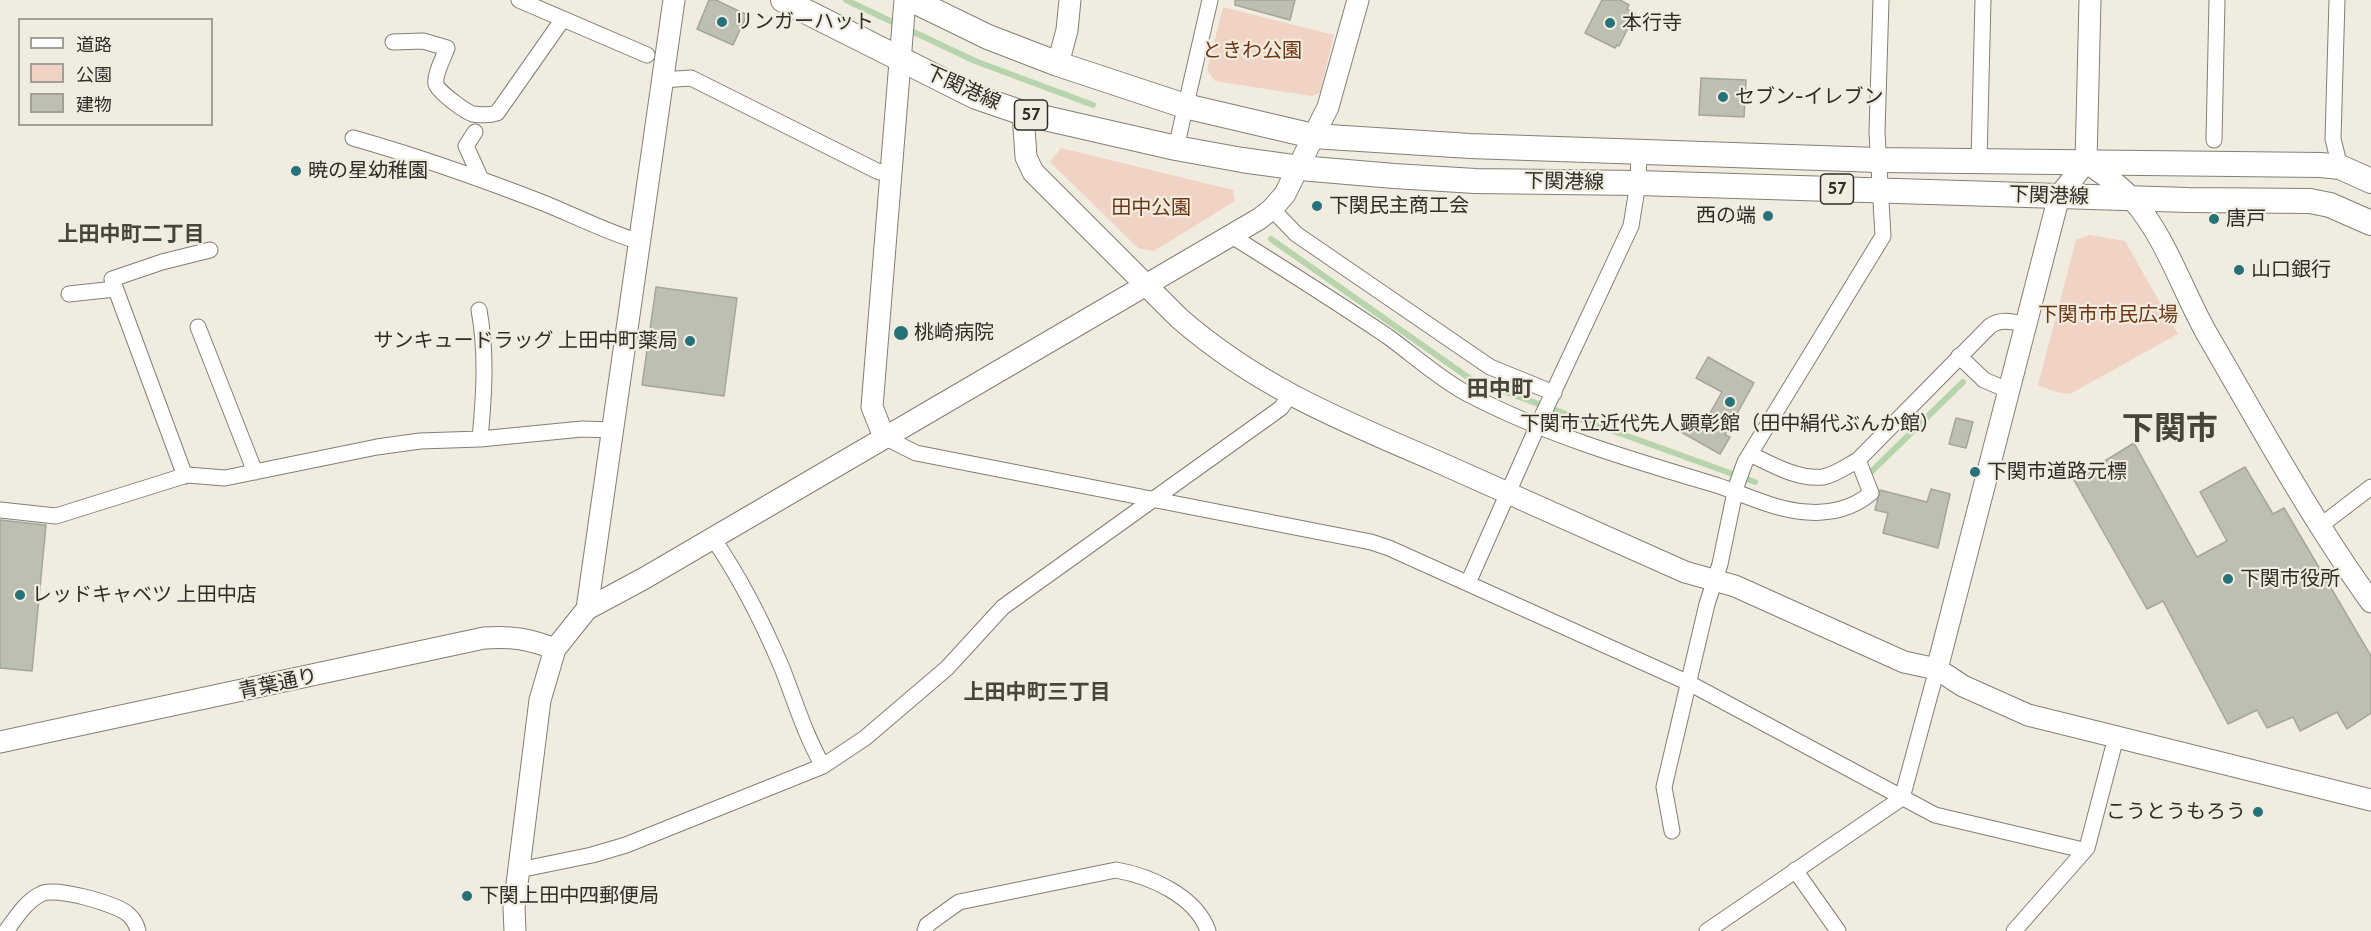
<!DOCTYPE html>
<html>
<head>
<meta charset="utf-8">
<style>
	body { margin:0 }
	#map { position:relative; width:2371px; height:931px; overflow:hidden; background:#f0ede0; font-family:Cabin,"Noto Sans JP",sans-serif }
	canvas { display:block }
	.legend { position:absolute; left:18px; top:18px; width:195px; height:108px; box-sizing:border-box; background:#f0ede0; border:2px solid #a2a096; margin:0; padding:8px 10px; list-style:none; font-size:18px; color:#2e2d28 }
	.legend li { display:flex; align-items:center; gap:12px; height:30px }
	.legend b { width:30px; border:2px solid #a2a096 }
</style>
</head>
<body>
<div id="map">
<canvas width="2371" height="931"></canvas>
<ul class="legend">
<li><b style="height:8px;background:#fff"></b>道路</li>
<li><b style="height:16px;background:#f0d3c5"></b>公園</li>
<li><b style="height:16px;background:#bcbfb2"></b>建物</li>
</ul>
</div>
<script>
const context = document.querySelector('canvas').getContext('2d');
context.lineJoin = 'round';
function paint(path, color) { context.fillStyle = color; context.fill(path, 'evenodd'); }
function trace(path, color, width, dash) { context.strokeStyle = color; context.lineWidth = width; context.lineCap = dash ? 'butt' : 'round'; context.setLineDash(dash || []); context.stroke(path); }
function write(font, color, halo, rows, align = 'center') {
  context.font = font + ' Cabin,"Noto Sans JP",sans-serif'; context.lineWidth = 4.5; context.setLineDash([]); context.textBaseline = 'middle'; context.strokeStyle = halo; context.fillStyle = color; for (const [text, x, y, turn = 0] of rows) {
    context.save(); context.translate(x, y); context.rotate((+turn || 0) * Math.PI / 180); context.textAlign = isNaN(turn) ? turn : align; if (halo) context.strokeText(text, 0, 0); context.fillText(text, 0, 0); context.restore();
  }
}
paint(new Path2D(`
	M1223,7L1334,35L1320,93L1311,96L1215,81L1207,70Z
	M1061,148L1233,190L1235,201L1154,251L1138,248L1050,162Z
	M2089,235L2125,241L2178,334L2070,394L2056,392L2038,385L2076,240Z`), '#f0d3c5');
trace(new Path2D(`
	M846,0L975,61L1093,105
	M1271,239L1472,380L1755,482
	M1871,472L1963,382`), '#b8d4ad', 6);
const building = new Path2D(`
	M709,0H716L747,15L733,45L697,29Z
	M1235,0H1295L1290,20L1235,5Z
	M1602,0H1620L1629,5L1627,9L1635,14L1619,46L1617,45L1615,48L1585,33Z
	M1701,78L1746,80L1744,117L1699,115Z
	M656,287L737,298L724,396L642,385Z
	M1708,357L1754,383L1725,435L1730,437L1720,454L1681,432L1691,412L1706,420L1722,392L1696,378Z
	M1956,418L1973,422L1966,448L1949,444Z
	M2134,443L2197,557L2227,541L2200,492L2245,467L2273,514L2284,508L2371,656V713L2347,729L2337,712L2300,731L2293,717L2267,728L2257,710L2228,724L2163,601L2147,609L2074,480Z
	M1931,489L1950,494L1938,548L1883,533L1888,513L1875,510L1880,490L1927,502Z
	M0,520L46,525L32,671L0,668Z`);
paint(building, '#bcbfb2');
trace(building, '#a3a699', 1.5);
const street = new Path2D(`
	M519,0L647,55
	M2337,0L2333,139L2340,167
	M393,42L423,41L447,48C444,57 434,75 436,84C438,92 466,112 473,114C480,115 491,115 497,113L563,19
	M662,80L691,78L877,171L891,175
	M475,132L466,146L481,179
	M353,138C417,156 479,178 541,202C574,215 606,232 640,242
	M2214,140L2217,0
	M1176,148L1210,0
	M1979,161L1983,0
	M1272,209L1296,234L1490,367L1554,393
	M1230,235C1283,268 1335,301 1387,336C1412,354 1441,380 1468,394C1546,435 1632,460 1716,485C1746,495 1775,510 1807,512C1830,514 1854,508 1871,493L1858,460
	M69,294L115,289
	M479,310C487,353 484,396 480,439
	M198,327L255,472
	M1959,356L1984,380L2010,391
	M884,437L916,453L1371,542L1389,548L1689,683L1935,815L2083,850
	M1750,454C1771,464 1798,480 1823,477C1835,475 1847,466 1858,460L1990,326C2002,318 2013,322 2027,325
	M185,476L112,279L162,262L210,250
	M0,510L56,516L187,475L225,478L377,447L420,441L480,439L582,429L613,430
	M2320,526L2371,487
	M712,537C740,577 763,623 782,668C795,701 805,735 823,766
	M1468,583L1538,425L1631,226L1638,183L1639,152
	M1672,831L1664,787L1707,604L1720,564L1736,487L1745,462L1883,236L1877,132L1881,0
	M519,870L592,855L626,845L823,766L865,738L947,668L1003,607L1281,408L1290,395
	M1795,870L1838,931
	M6,931C16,918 25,902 41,894C54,886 118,904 129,915C133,919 137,926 138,931
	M925,931L927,925L959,902L1116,870C1150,876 1196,896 1208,931
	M1707,931L1902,798L1937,669
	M2014,931L2087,848L2116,737`);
const secondary = new Path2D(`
	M1058,64L1067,30L1070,0
	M1023,113L1026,157L1033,172L1179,318C1258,387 1341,420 1436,461C1519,498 1602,535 1685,572L1735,586L1904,662L1937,669L1963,686L2028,715L2371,800
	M2086,162C2101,173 2119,184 2132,199C2166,237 2182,290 2207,334C2260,425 2310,517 2371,602
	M884,437L872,407L905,0
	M587,609L674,0
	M1937,669L2059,196L2086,162L2090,0
	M0,742L484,638C513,636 529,639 555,649
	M515,931L514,908L540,700L555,649L587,609L643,579L1259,219L1272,209L1285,194L1328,107L1358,0`);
const primary = new Path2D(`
	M783,0L976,97L1023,113L1176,148L1242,160L1300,168L1394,176L1475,181L1638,183L2188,200L2310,201L2330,205L2371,223
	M912,0L988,37L1058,64L1185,106L1313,136L1470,146L1878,160L2321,165L2340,167L2371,181`);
trace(street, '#837f74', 17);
trace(secondary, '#837f74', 23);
trace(primary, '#837f74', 26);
trace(street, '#fff', 15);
trace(secondary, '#fff', 21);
trace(primary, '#fff', 24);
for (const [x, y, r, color] of [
	[722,22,6,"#277178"],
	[1610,23,6,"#277178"],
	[1723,97,6,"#277178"],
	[296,171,6,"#277178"],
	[1317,206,6,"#277178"],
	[1768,216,6,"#277178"],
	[2214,219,6,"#277178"],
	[2239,270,6,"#277178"],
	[901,333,8,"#277178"],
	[690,341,6,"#277178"],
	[1730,402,6,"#277178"],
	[1975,472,6,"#277178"],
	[2228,579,6,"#277178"],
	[20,595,6,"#277178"],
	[2258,812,6,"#277178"],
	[467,896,6,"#277178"]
]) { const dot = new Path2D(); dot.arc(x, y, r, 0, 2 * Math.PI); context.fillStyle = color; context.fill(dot); trace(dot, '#f0ede0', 2); }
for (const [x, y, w] of [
	[1031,115,33],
	[1837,189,33]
]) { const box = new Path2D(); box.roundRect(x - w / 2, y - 15, w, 30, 4.5); context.fillStyle = '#f0ede0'; context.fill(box); trace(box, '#2e2d28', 1.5); }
write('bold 18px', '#2e2d28', null, [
	["57",1031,115],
	["57",1837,189]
]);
write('20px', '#2e2d28', '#f0ede0', [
	["リンガーハット",734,22],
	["本行寺",1622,23],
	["セブン-イレブン",1735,97],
	["暁の星幼稚園",308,171],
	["下関民主商工会",1329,206],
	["西の端",1756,216,"right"],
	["唐戸",2226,219],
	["山口銀行",2251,270],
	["桃崎病院",914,333],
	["サンキュードラッグ 上田中町薬局",678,341,"right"],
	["下関市立近代先人顕彰館（田中絹代ぶんか館）",1730,424,"center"],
	["下関市道路元標",1987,472],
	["下関市役所",2240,579],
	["レッドキャベツ 上田中店",32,595],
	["こうとうもろう",2246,812,"right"],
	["下関上田中四郵便局",479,896]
], 'left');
write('20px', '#6e3614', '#f0ede0', [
	["ときわ公園",1252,51],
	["田中公園",1151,208],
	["下関市市民広場",2108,315]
]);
write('20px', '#2e2d28', '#f0ede0', [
	["下関港線",963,88,24],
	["下関港線",1564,182,1],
	["下関港線",2049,196,2],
	["青葉通り",278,684,-12]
]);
write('bold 21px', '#47443a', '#f0ede0', [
	["上田中町二丁目",131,235],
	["上田中町三丁目",1037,693]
]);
write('bold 22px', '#47443a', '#f0ede0', [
	["田中町",1500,390]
]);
write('bold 32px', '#47443a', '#f0ede0', [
	["下関市",2170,430]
]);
</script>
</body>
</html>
